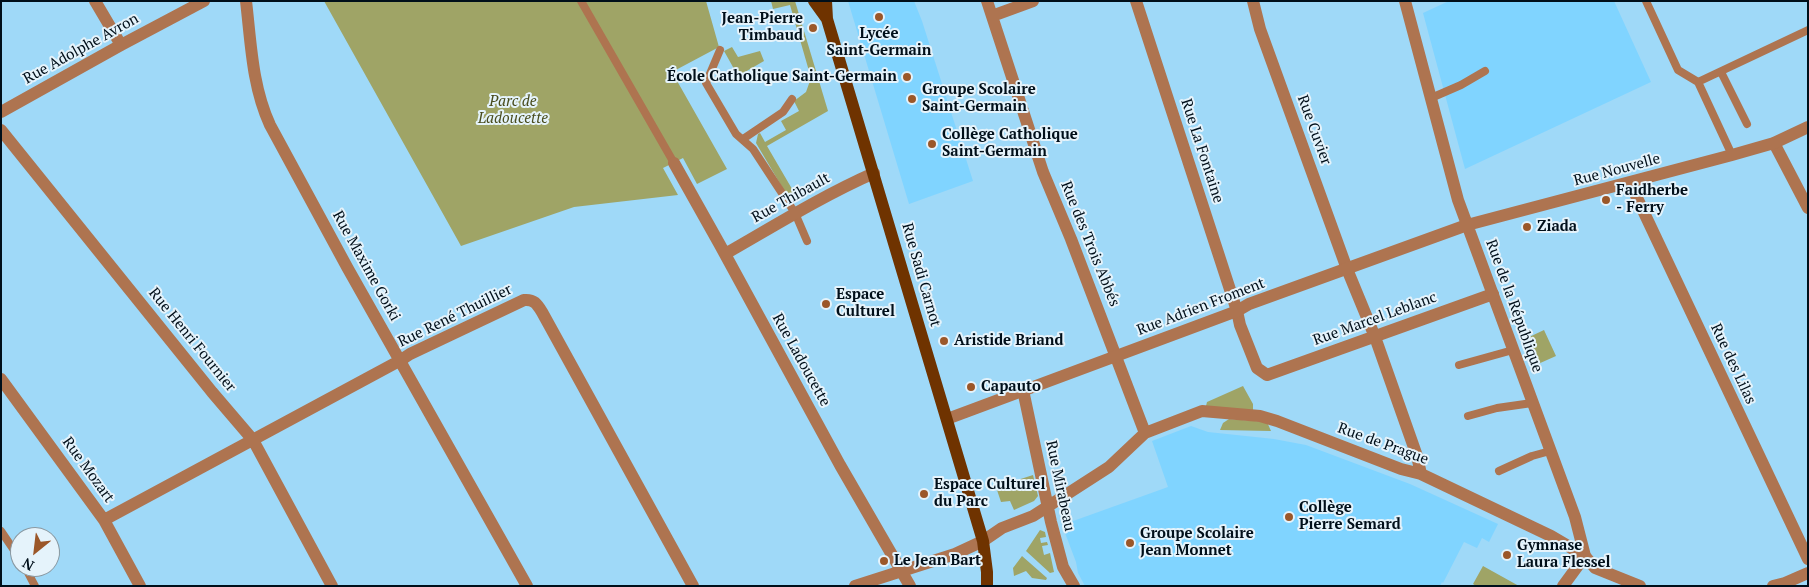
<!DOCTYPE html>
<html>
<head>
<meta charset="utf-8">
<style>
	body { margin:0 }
	#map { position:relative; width:1809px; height:587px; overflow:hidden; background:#9fd9f8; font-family:"PT Serif",serif }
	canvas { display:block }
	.frame { position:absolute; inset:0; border:2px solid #000f1a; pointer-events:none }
	.north { position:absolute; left:10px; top:527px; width:50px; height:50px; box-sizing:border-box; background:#e5f3fb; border:1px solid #8998a1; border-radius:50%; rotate:209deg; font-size:14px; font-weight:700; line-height:20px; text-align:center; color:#000f1a }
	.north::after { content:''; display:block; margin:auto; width:18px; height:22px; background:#9b5729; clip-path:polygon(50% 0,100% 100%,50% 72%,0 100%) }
</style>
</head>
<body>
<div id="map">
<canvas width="1809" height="587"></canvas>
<div class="frame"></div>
<div class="north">N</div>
</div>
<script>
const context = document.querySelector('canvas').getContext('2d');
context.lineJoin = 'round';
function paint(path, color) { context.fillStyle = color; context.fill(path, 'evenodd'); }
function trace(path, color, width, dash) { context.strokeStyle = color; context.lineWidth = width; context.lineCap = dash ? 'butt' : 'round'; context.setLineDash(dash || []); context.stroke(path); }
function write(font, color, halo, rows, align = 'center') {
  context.font = font + ' "PT Serif",serif'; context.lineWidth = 4; context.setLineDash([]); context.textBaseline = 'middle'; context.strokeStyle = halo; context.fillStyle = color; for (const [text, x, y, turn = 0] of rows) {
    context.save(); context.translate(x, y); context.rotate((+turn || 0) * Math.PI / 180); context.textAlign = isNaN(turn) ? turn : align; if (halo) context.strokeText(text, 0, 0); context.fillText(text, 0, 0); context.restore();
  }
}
paint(new Path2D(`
	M848,1H914L922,21L973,181L909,204Z
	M1449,1H1614L1651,82L1465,169L1423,13Z
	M1191,426L1208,432L1274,439L1306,445L1410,484L1498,524L1489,542L1482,538L1477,548L1464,542L1443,583L1442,582L1440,586H1085L1078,573L1076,562L1062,525L1168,487L1152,441Z`), '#80d4ff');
paint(new Path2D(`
	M324,1H706L719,47L672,72L727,169L697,184L683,158L663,168L678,195L574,207L461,246Z
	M771,1H795L828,111L767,146L795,194L788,197L756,143L758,134L760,133L765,142L786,130L781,121L799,111L794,101L806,92L811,78L790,5L773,9Z
	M732,47L738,57L760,51L764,61L738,76L724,51Z
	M1544,330L1556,356L1538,364L1525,339Z
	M1243,386L1253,404V412L1206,406L1207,402Z
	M1229,419L1267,422L1271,431L1220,430L1223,423Z
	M1033,475L1038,496L1034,501L1014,510L1010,501L1001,502L996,487Z
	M1040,530L1045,532L1046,537L1040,538L1041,543L1047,542L1048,545L1042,546L1044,555L1050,553L1054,572L1050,573L1026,551Z
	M1022,556L1047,578L1046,580L1032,578L1026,571L1014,576L1013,568Z
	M1483,566L1519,586H1476L1473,584Z`), '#9fa466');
trace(new Path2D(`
	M581,1L674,163
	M1646,1L1678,70L1698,82L1732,155
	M720,50L706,83L736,134L753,149L795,213L807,241
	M1721,72L1747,124
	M1698,82L1808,30
	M1431,98L1461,85L1485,71
	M743,139L783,112L792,99
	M1459,365L1513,350
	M1468,416L1497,408L1532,403
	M1499,471L1532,456L1550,451
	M1,531L20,559
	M25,567L35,586`), '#ae7450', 8);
trace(new Path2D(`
	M95,1L121,45
	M246,1C251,43 252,86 270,125L347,267L527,586
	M987,1L1043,172L1071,239L1145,433
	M1136,1L1237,311L1240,325L1257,368L1267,375L1493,294
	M1253,1L1260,29L1347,269L1375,337L1417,456L1421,474
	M992,16L1033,1
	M1,112L121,45L204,1
	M1,130L212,392L253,440L332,586
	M1774,143L1808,208
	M674,163L720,245L840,465L910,586
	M1630,183L1808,559
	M725,254C774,226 822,196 874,173
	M1,379L104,520L140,586
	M1023,390L1051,522L1063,567L1074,586
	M104,520L401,360L410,354L524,300C534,299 537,304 542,312L693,586
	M855,586L955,554L983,541L1002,528L1033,516L1109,467L1145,433L1202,411L1260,416L1277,421L1401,469L1421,474L1551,536L1585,556L1563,586`), '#ae7450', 12);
trace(new Path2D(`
	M1405,1L1458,200L1575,517L1585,556L1595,568L1640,586
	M947,419L1237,311L1249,304L1467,225L1732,155L1774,143L1808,127
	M1773,586L1785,583L1808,573`), '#ae7450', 12);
trace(new Path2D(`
	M814,1L827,19
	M826,1L827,19L983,541L987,572V586`), '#6f3300', 12);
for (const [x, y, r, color] of [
	[879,17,5,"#9b5729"],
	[813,28,5,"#9b5729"],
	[907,77,5,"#9b5729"],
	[912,99,5,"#9b5729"],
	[932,144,5,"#9b5729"],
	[1606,200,5,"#9b5729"],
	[1527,227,5,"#9b5729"],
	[826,304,5,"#9b5729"],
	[944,341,5,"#9b5729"],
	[971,387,5,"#9b5729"],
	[924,494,5,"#9b5729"],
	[1289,517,5,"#9b5729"],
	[1130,543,5,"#9b5729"],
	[1507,555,5,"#9b5729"],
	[884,561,5,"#9b5729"]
]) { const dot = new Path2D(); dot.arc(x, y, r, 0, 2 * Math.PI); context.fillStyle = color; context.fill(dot); trace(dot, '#e5f3fb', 2); }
write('bold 15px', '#000f1a', '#e5f3fb', [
	["Jean-Pierre",803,19,"right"],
	["Timbaud",803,36,"right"],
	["Lycée",879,34,"center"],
	["Saint-Germain",879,51,"center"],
	["École Catholique Saint-Germain",897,77,"right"],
	["Groupe Scolaire",922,90],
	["Saint-Germain",922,107],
	["Collège Catholique",942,135],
	["Saint-Germain",942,152],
	["Faidherbe",1616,191],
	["- Ferry",1616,208],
	["Ziada",1537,227],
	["Espace",836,295],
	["Culturel",836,312],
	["Aristide Briand",954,341],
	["Capauto",981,387],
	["Espace Culturel",934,485],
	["du Parc",934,502],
	["Collège",1299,508],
	["Pierre Semard",1299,525],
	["Groupe Scolaire",1140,534],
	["Jean Monnet",1140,551],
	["Gymnase",1517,546],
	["Laura Flessel",1517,563],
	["Le Jean Bart",894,561]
], 'left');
write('15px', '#000f1a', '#e5f3fb', [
	["Rue Adolphe Avron",81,49,-29],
	["Rue Cuvier",1314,130,70],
	["Rue La Fontaine",1202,151,72],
	["Rue Nouvelle",1617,170,-15],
	["Rue Thibault",791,198,-29],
	["Rue des Trois Abbés",1090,244,68],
	["Rue Maxime Gorki",366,266,61],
	["Rue Sadi Carnot",921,275,74],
	["Rue de la République",1514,306,70],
	["Rue Adrien Froment",1201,307,-21],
	["Rue René Thuillier",455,316,-26],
	["Rue Marcel Leblanc",1375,319,-20],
	["Rue Henri Fournier",192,340,51],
	["Rue Ladoucette",801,360,61],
	["Rue des Lilas",1733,364,65],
	["Rue de Prague",1383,444,20],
	["Rue Mozart",88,470,54],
	["Rue Mirabeau",1060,486,78]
]);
write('italic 15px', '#484b1c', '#e5f3fb', [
	["Parc de",513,102],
	["Ladoucette",513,119]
]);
</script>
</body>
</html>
